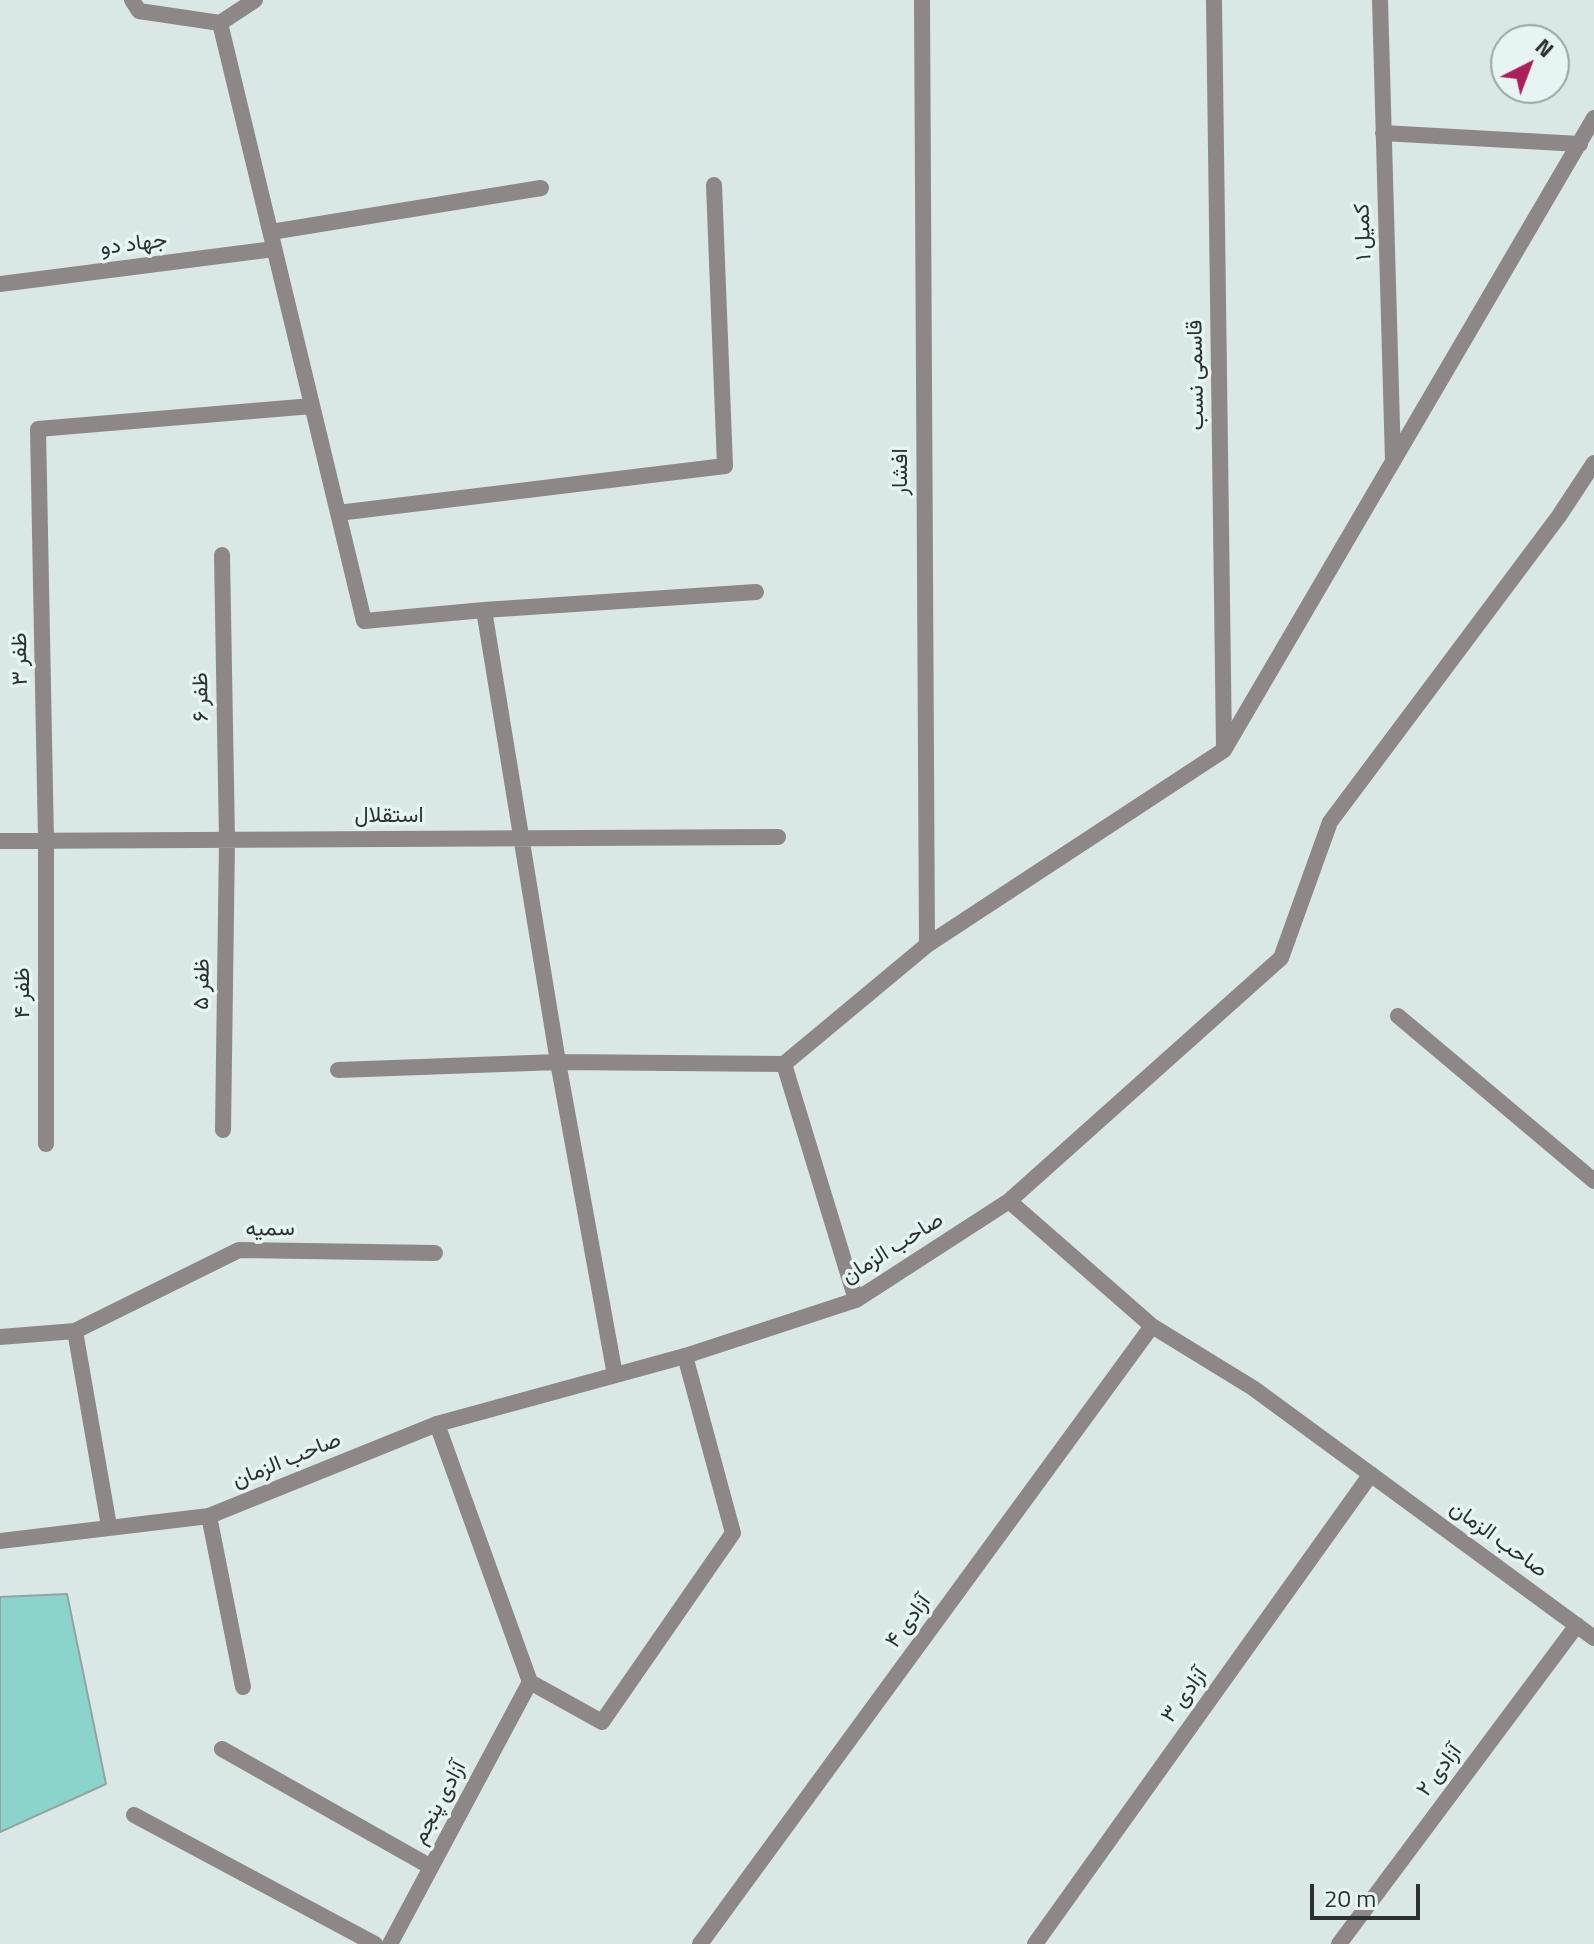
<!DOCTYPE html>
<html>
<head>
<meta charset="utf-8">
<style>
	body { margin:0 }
	#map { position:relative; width:1594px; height:1944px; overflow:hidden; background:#d9e7e5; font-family:"Titillium Web",sans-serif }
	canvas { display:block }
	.north { position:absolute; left:1490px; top:24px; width:80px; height:80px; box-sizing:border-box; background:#e6f4f2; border:2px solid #9ba6a4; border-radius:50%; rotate:42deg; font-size:22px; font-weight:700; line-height:32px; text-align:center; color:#2b3130 }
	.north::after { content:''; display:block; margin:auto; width:28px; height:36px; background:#ad1f5a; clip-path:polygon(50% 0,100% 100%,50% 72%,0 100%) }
	.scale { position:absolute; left:1310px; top:1884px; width:110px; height:36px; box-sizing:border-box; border:4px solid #2b3130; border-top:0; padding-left:10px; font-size:24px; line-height:28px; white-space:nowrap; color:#2b3130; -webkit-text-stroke:6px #e6f4f2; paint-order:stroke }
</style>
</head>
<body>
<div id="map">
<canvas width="1594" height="1944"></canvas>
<div class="north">N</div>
<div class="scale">20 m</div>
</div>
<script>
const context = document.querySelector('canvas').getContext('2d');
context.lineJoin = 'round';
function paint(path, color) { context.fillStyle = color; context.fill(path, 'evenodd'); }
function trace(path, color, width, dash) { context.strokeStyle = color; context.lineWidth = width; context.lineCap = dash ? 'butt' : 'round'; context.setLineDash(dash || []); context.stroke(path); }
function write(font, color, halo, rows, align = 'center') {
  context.font = font + ' "Titillium Web",Vazirmatn,sans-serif'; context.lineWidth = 7; context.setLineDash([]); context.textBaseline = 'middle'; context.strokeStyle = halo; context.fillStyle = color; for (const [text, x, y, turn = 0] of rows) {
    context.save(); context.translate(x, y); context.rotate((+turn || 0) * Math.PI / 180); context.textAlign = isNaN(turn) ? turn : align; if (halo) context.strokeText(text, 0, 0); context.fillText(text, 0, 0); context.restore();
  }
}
const building = new Path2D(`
	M67,1594L106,1784L0,1832V1597Z`);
paint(building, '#8bd4cb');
trace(building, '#96a3a1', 2);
trace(new Path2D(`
	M437,1424L530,1682L602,1722L733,1533L685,1356
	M209,1516L243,1687
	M222,1749L431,1867
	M134,1815L375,1944`), '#8d8788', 16);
trace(new Path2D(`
	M132,0L139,11L220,23L255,0
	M922,0L927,945
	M1214,0L1224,748
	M1380,0L1393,461
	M220,23L364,621L484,610L558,1062L615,1375
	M1383,133L1580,144
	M271,232L541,188
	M0,284L274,249
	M338,513L725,466L714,185
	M222,555L227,840L223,1130
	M484,610L756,592
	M0,841L778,837
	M1398,1016L1594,1181
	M784,1064L856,1300
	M338,1070L558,1062L784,1064L927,945L1224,750L1594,118
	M46,1144V841L38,429L312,406
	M1009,1201L1152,1326L1253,1388L1594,1638
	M75,1331L109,1526
	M0,1337L75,1331L239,1250L435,1253
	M0,1541L209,1516L437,1424L685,1356L856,1300L1009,1201L1281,958L1330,822L1559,516L1594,463
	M390,1944L530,1682
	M700,1944L1152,1326
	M1035,1944L1371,1474
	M1339,1944L1577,1625`), '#8d8788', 16);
write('22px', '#2b3130', '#e6f4f2', [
	["کمیل ۱",1364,232,-92],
	["جهاد دو",134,245,-7],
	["قاسمی نسب",1197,375,-91],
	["افشار",902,472,-90],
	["ظفر ۳",21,659,-91],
	["ظفر ۶",202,697,-91],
	["استقلال",389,817],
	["ظفر ۵",203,984,-89],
	["ظفر ۴",24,993,-90],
	["سمیه",270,1230,-1],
	["صاحب الزمان",893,1249,-32],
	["صاحب الزمان",287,1461,-22],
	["صاحب الزمان",1498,1540,36],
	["آزادی ۴",909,1622,-54],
	["آزادی ۳",1185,1696,-54],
	["آزادی ۲",1440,1771,-53],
	["آزادی پنجم",440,1803,-62]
]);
</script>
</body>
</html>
